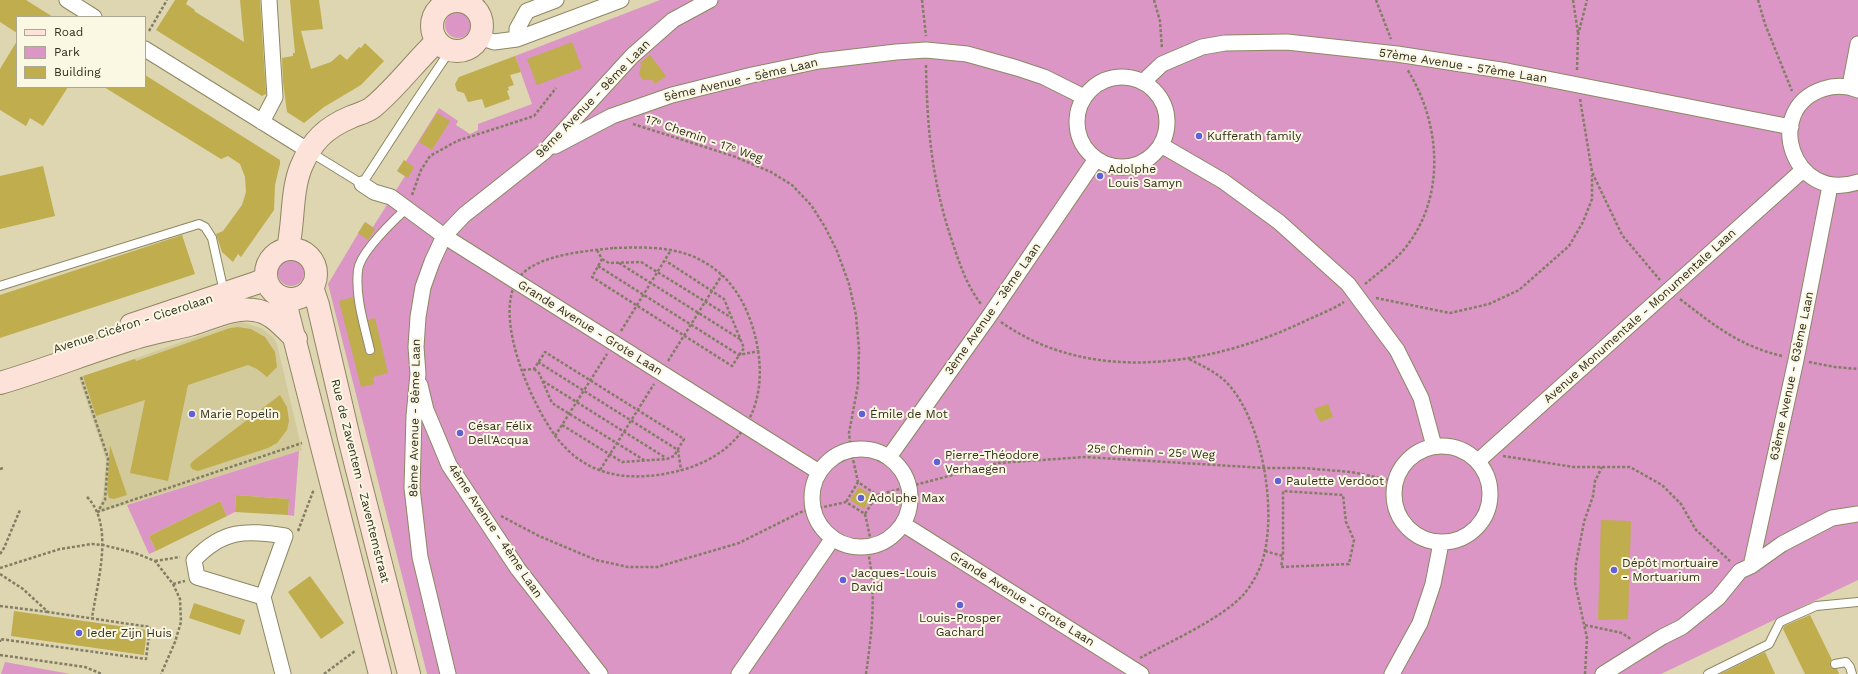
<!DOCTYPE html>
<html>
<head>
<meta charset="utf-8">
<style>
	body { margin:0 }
	#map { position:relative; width:1858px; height:674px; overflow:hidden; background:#ddd6b0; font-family:"Work Sans",sans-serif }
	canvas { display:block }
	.legend { position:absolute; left:16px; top:16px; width:130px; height:72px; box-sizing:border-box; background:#faf7e3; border:1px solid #aaa795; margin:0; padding:5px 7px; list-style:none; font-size:12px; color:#312e1f }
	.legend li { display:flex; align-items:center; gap:8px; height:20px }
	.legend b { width:20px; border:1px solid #aaa795 }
</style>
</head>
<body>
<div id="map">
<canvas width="1858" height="674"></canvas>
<ul class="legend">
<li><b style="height:5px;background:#fde2da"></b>Road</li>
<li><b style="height:11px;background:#db96c5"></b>Park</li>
<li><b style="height:11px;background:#bfad4e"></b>Building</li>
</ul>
</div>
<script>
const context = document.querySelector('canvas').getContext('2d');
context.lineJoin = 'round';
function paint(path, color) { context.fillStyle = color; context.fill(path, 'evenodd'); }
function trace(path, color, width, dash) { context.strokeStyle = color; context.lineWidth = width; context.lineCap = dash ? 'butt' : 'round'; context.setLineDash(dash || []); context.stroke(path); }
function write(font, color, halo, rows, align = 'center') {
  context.font = font + ' "Work Sans",sans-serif'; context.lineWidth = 4; context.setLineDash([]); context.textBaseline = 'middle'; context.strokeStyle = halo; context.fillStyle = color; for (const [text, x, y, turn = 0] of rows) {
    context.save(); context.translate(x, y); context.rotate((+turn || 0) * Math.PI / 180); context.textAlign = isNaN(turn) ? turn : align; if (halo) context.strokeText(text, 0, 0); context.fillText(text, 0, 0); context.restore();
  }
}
paint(new Path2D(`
	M241,322L261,328L273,337L277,344L302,450L99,513L98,509L103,496L106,460L79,378L230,325Z`), '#d3ca9c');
paint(new Path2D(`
	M660,0H1858V580L1661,674H427L328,284L365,222L373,227L405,176L397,171L404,161H406L439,108L458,121L456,125L470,134L478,130V124L532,104L515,56Z
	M445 25a13 13 0 1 1 26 0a13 13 0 1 1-26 0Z
	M278 273a13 13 0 1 1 26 0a13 13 0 1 1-26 0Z
	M299,451L294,516L288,515L289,499L236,495L235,512L227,516L220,501L149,536L156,551L149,554L127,505Z
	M5,662L70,674H1Z`), '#db96c5');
paint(new Path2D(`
	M0,0H26L53,17H17V33L0,22Z
	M175,0H188L186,4L195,10L194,11L244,42L240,0H260L266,94L262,96L156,30Z
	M290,0H319L323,29L301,31L311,69L331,62L340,54L347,60L359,47L361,48L365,43L384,61L361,85L324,107L304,123L287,112L283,82L282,58L293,56V53H295Z
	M17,41V87H68L43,126L30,118L26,126L0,110V69Z
	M572,42L582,68L537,85L527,59Z
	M650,55L666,76L655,84L652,80H643L639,74L641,66L640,63Z
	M515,56L521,72L510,75L514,85L508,87L509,90L507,91L510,99L485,108L482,99L468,102L464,93L457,91L455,84L459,77Z
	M145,75L280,160V164L275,185L274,210L241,257L238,254L233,262L222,252L216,234L223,231L242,205L246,192L245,177L240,164L228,156L221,159L104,87H145Z
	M437,113L450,121L432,150L419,142Z
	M404,160L414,167L408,178L397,171Z
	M43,166L55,216L0,229V176Z
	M365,222L375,229L368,240L358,233Z
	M182,235L195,274L0,338V295Z
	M353,297L365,352L369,355L375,352L368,320L375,318L388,373L373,377L374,384L361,387L339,301Z
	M238,327L251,329L265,337L275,352L277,367L267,377L257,369L248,365L188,385L168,481L130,473L145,400L96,416L83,376L135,359L136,361L230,328Z
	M280,395L287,407L289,421L287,430L277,443L268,448L198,471L192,469L190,465L193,461Z
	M1328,404L1333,417L1320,422L1314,409Z
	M110,445L127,495L114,499L109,498L107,491Z
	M859,487L872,496L864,509L850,500Z
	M236,495L289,499L288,515L235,512Z
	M220,501L227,516L156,551L149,536Z
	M1601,520L1631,521L1628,619L1598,620Z
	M310,576L344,623L321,639L288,592Z
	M194,603L245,620L240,635L189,618Z
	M14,611L147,630L144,655L11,636Z
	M1810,615L1832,660L1830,663L1831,667L1837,669L1839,674H1805L1783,629L1784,626Z
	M1765,652L1775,674H1720Z`), '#bfad4e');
const lane = new Path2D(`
	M310,152L362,184L414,104L445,58L446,49
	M0,286L199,224L205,227L212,238L224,292
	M370,350C364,324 355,297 358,270C360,252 393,221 407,208
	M1835,664L1846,662L1850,667L1852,674
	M1708,674L1769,644L1780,622L1816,606L1858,602`);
const street = new Path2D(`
	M67,0L94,17
	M479,37L494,42L517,39L621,0
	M517,39V29L527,11L556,0
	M145,49L309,151
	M1077 122a45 45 0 1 1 90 0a45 45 0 1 1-90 0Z
	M1143,82L1162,64L1202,47L1225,43L1287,42L1397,54L1507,71L1791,127
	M1850,86L1858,44
	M1858,90C1846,85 1835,85 1823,89C1762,109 1792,204 1858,182
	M262,122L275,97L269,0
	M1161,145L1223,181L1279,222L1348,284L1397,350L1421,398L1434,446
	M555,146L612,116L672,95L752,75L819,61L896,52L926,50L967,54L1017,68L1044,77L1084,97
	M362,184L374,192L391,197L444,236L819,472
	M420,385L426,410L449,465L518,569L600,674
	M1394 494a48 48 0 1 1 96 0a48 48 0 1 1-96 0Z
	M812 498a49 49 0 1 1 98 0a49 49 0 1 1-98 0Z
	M889,457L990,315L1096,159
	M1478,461L1803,170
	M903,524L1141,674
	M1751,566L1796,360L1830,186
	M263,597L197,577L194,560C223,529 246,530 285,536L263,597L283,674
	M448,674L420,557L412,488L414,416L418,374L416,347L418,317L423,287L432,262L444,236L464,215L545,151L632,56L673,20L710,0
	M739,674L833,538
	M1392,674L1420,623L1433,584L1441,543
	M1603,674L1662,637L1682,627L1718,598L1740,571L1751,566L1782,544L1832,518L1858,514`);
const secondary = new Path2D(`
	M432 26a25 25 0 1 1 50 0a25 25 0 1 1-50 0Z
	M288,248C294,222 291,192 301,167C312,141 325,128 351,117C358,114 367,112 373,107C396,88 415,62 437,41
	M266 274a25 25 0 1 1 50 0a25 25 0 1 1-50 0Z
	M312,287L318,305L349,438L409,674
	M284,298L380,674
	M131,325L256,283L266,278
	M0,383C48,369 94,350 142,336C158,331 174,329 189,325C211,319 232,307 254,310C272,312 283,327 296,339`);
trace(lane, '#8d8763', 10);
trace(street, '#8d8763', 17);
trace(secondary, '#8d8763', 24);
trace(new Path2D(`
	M922,0L926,36
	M1154,0L1160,21L1162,49
	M1376,0L1391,39
	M1573,0L1578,33
	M1758,0L1765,24L1792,91
	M479,13L483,4L484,0
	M149,31L167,0
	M926,65C927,128 932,183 953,244C960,265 967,286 981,304
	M1577,70L1578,35L1587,0
	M1580,99L1592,172L1622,235L1660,280
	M633,124L733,156L771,172L792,185L811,205L825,227L837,251L849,284L856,315L859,349L858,385L849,433L851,450L858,482
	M412,195L421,170L430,156L457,141L534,116L556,88
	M614,248C645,247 677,246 704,262C729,276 743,298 752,325C775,398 747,458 669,473C640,479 608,478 583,462C573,456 564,447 557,438C532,406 488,309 522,274C542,254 587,251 614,248Z
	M597,250L602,259L592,277L732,366L744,348L724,299L666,261
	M602,259L609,263L641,262L732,318
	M619,263L740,339
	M598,266L739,355L759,351
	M1365,284C1378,273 1395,261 1406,247C1446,196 1441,123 1407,69
	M1376,298L1450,313L1489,304L1519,290L1569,246L1583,222L1592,199V175
	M1680,299C1714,325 1739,346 1782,356
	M1001,322C1090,385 1210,366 1303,322C1317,315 1332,310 1344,302
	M621,331L671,250
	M668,361L722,275
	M538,362L678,450L681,470
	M1809,362L1835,367L1858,369
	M534,369L539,373L552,403L644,460
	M523,370L534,369L545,352L684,439L674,456L667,459L622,462L562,425
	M81,377L108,458L105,500L98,511
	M543,381L666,458
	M555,436L607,354
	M1503,456L1574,467H1630L1662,485L1681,504L1696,530L1730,561
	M0,469L3,468
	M600,470L654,384
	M877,495L998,463L1085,457L1265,468H1303L1351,472L1395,481
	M87,497C115,525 97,583 92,618
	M97,512L302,443
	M865,514L872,546
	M501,516L539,536L596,560L628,567H657L739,543L801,512L846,502L865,514L877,495L858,482L846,502
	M298,531L314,489
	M1265,551L1283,556L1281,567L1349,564L1354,540L1346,522L1343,495L1283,491V556
	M0,554L4,548L20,510
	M155,561L180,557
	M0,568L60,549L92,544L103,545L135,553L155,561L173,584L180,599L181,622L175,642L161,674
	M0,574L23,589L48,612L150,627L146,659L0,639V642
	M173,584L185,581
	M0,606L48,612
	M1585,625L1622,633L1632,640
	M0,655L85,667L102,674
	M1140,658C1169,642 1223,618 1244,594C1251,586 1257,575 1261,565C1279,516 1263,415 1223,379C1213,371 1201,365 1189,359
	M324,674L355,651
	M866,674C872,631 877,590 867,547
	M1585,674L1587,638L1575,583L1576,564L1584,522L1593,496L1595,481L1602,467`), '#827d64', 2.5, [3, 2]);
trace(lane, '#fff', 8);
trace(street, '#fff', 15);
trace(secondary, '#fde2da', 22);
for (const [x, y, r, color] of [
	[1199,136,4,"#6060d8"],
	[1100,176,4,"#6060d8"],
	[192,414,4,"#6060d8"],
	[862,414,4,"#6060d8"],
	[460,433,4,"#6060d8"],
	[937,462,4,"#6060d8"],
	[1278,481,4,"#6060d8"],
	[861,498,4,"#6060d8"],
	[1614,570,4,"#6060d8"],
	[843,580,4,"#6060d8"],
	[960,605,4,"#6060d8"],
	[79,633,4,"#6060d8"]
]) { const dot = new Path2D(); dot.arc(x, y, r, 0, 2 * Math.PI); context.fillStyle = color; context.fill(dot); trace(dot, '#faf7e3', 1.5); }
write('12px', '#312e1f', '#faf7e3', [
	["57ème Avenue - 57ème Laan",1463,66,9],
	["5ème Avenue - 5ème Laan",741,80,-13],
	["9ème Avenue - 9ème Laan",593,99,-46],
	["17ᵉ Chemin - 17ᵉ Weg",704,139,19],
	["3ème Avenue - 3ème Laan",993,309,-55],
	["Avenue Monumentale - Monumentale Laan",1640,316,-42],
	["Avenue Cicéron - Cicerolaan",133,324,-18],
	["Grande Avenue - Grote Laan",590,328,32],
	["63ème Avenue - 63ème Laan",1792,376,-78],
	["8ème Avenue - 8ème Laan",415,418,-89],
	["25ᵉ Chemin - 25ᵉ Weg",1151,452,3],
	["Rue de Zaventem - Zaventemstraat",360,481,76],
	["4ème Avenue - 4ème Laan",495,531,56],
	["Grande Avenue - Grote Laan",1022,599,32]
]);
write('12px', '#312e1f', '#faf7e3', [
	["Kufferath family",1207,136],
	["Adolphe",1108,169],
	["Louis Samyn",1108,183],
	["Marie Popelin",200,414],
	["Émile de Mot",870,414],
	["César Félix",468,426],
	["Dell'Acqua",468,440],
	["Pierre-Théodore",945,455],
	["Verhaegen",945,469],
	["Paulette Verdoot",1286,481],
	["Adolphe Max",869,498],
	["Dépôt mortuaire",1622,563],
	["- Mortuarium",1622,577],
	["Jacques-Louis",851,573],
	["David",851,587],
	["Louis-Prosper",960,618,"center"],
	["Gachard",960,632,"center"],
	["Ieder Zijn Huis",87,633]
], 'left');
</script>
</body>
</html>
